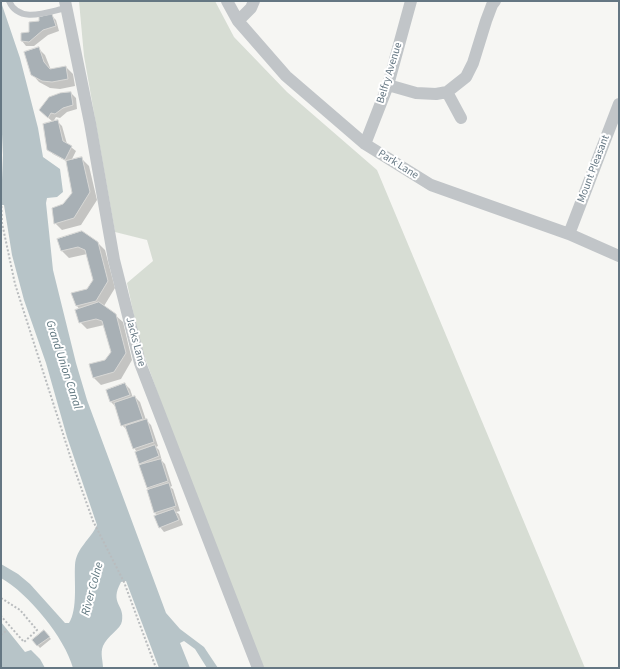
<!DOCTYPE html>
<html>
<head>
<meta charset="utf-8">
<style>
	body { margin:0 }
	#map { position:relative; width:620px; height:669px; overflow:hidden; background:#f6f6f3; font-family:"Source Sans 3",sans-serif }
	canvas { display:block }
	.frame { position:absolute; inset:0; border:2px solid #657783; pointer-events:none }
</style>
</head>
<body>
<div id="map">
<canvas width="620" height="669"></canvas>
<div class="frame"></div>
</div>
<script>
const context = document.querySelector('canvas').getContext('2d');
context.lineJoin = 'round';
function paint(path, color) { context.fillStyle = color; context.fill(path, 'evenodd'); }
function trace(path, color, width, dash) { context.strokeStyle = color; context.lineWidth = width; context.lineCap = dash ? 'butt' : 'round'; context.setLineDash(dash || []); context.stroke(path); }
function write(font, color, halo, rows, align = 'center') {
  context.font = font + ' "Source Sans 3",sans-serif'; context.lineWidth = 4; context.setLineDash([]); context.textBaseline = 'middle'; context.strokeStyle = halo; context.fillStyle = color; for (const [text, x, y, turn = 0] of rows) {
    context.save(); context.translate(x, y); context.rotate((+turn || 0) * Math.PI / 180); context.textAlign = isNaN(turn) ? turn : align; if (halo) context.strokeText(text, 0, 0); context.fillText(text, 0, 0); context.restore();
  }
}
paint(new Path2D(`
	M79,1H215L234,37L287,92L377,170L585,668H252L194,494L140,344L127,283L153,261L147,240L115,232L84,56Z`), '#d7ddd4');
paint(new Path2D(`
	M1,2L20,58L38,128L43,157L60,169L63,192L57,197L47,198L46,203L53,270L76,363L87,400L166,613L180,629L204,647L218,668H207L195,649L184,641L180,643L190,668H159L126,581L121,582C109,604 125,604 122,621C121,629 107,636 103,646C100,653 103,661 103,668H73C65,638 28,593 1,578V564L18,574L30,584L65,623H69C78,609 74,581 75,565C76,548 91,539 97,525L67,437L46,363L24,300L12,255L4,205H1L3,155L1,113Z
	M1,622L25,652L31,650L40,659L45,668H1Z`), '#b7c4c8');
paint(new Path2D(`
	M51,15L56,20L59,31L48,35L34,46H26L22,41L40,22Z
	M38,48L45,55L51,70L66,67L73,74L75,86L60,89L50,88L39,82L32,74Z
	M71,93L76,98L77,109L67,112L60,118L56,117L53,122L45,115Z
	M57,121L62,126L67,144L76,151L71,161L82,159L89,166L97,200L81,225L62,230L55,223L64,205L74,193L68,162L53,154L48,149Z
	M59,239L98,243L105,250L115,288L104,306L115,315L123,322L132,360L121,379L101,385L94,378L112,352L104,325L87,329L80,322V310L77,306L94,280L87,254L69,258L62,251Z
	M125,384L130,389L133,398L135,397L140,402L146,420L151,425L158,446L156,447L159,450L162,461L165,464L172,486L170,487L173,489L180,511L176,512L179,514L183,525L164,532L160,527L158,516L155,513L150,490L147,488L140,466H142L140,463L137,452L134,448L127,430L122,425L116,407L111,402Z
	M46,633L51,639L40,648L33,640Z`), '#0003');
const building = new Path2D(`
	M52,14L56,26L43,30L29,42L21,41V33L29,32V22L39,21V17Z
	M39,47L44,62L50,69L66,66L68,79L52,82L42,81L31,75L24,52Z
	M71,92L73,105L63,108L55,114L51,113L48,118L39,110L49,97L60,93Z
	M58,120L63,141L72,146L65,160L47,150L43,124Z
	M82,157L90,192L74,218L54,224L52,208L63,204L72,193L66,161Z
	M82,231L98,242L108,281L96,301L76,306L71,293L87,289L93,280L85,250L78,247L61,251L57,239Z
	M99,302L116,314L126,353L114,372L93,378L89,364L105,360L111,352L102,321L96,319L79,323L75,310Z
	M125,383L130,395L110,402L106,390Z
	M135,396L143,419L121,426L114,403Z
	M147,419L154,442L133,449L125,426Z
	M155,445L159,456L139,464L135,452Z
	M161,459L168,481L147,488L139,465Z
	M169,483L176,506L154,513L147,490Z
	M174,509L179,520L159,528L154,516Z
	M44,630L50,637L37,646L32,640Z`);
paint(building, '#a8b0b5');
trace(building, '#d7d7d5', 1);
trace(new Path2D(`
	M1,198L2,223L15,284L73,465L93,521L124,582L156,668
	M1,598L20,610L37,630L24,642L1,616
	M1,635L7,630`), '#b9bcbe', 2, [2, 2]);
trace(new Path2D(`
	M9,1C19,24 47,12 66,8`), '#c1c5c8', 6);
trace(new Path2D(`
	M65,1L90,123L114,260L140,363L258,668
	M227,1L238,21L286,76L365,144L431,185L569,234L619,256
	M238,21L251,8L254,1
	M388,85L416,93L436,94L447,92L466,77L473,63L486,21L492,5L495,1
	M447,92L461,118
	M365,144L388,85L411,1
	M569,234L619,104`), '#c1c5c8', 12);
write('11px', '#657783', '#fff', [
	["Belfry Avenue",390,73,-73],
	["Park Lane",398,165,32],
	["Mount Pleasant",594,169,-69],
	["Jacks Lane",135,342,75]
]);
write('italic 12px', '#617880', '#fff', [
	["Grand Union Canal",63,365,72],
	["River Colne",93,589,-75]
]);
</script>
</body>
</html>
